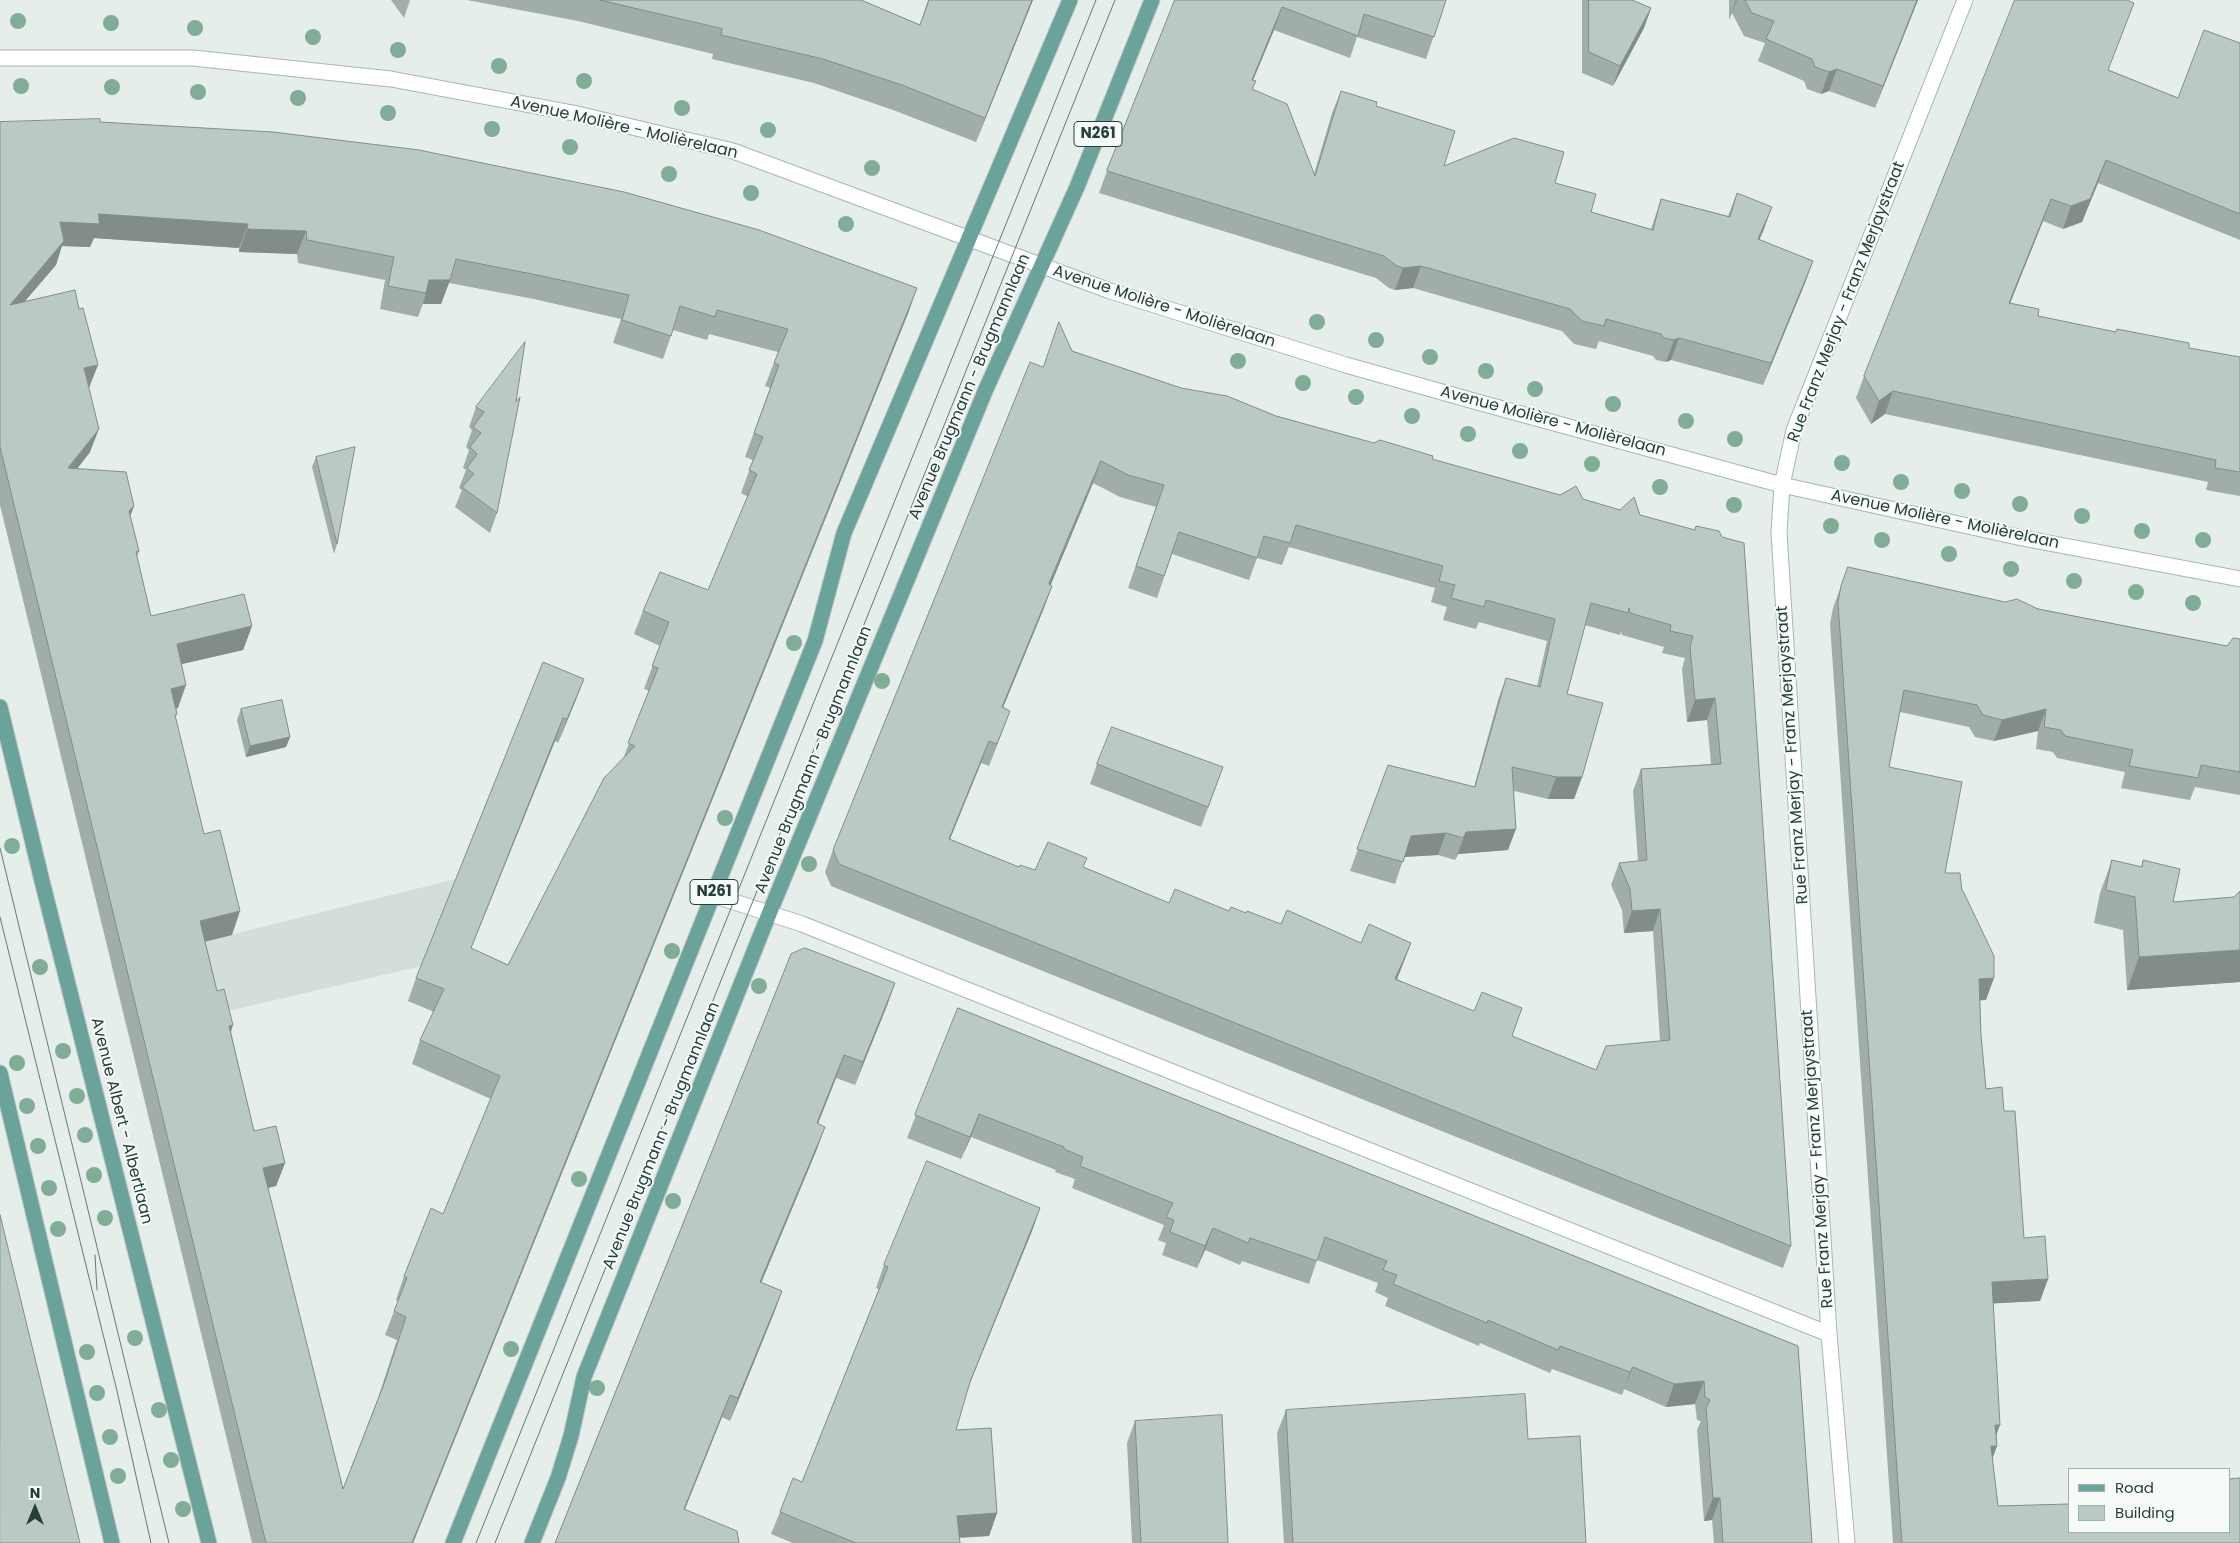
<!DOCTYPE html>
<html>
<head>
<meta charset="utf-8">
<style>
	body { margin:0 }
	#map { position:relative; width:2240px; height:1543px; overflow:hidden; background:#e5eeeb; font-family:Poppins,sans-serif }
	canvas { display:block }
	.legend { position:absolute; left:2068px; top:1468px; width:162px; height:65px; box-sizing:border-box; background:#f6faf9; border:1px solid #a2b0ad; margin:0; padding:6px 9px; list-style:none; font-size:15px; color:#24403b }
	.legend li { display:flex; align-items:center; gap:10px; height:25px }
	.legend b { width:25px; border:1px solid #a2b0ad }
	.north { position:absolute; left:10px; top:1483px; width:50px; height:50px; -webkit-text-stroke:4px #f6faf9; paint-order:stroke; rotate:0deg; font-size:14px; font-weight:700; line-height:20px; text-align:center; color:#24403b }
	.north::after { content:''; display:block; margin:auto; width:18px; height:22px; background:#24403b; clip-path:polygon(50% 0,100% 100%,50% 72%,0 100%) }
</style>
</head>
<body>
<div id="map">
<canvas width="2240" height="1543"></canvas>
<ul class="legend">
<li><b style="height:6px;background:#6ba29a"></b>Road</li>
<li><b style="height:14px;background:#bac9c4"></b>Building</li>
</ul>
<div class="north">N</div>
</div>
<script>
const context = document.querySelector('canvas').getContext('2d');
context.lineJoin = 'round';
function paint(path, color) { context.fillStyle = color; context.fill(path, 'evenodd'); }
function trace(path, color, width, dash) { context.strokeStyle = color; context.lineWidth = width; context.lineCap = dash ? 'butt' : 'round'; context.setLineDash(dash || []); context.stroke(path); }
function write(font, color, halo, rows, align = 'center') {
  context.font = font + ' Poppins,sans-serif'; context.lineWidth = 4; context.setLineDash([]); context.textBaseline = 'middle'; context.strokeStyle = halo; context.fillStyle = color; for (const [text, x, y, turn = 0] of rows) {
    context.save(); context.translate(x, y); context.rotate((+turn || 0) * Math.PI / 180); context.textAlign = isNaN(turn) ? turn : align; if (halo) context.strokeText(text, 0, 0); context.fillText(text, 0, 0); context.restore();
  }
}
paint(new Path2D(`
	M456,879L422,966L128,1034L111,964Z`), '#d3deda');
const minor = new Path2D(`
	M0,58H193L391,79L573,113L733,151L1110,291L1346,365L1481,403L1782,485L2022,538L2240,579
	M713,895L802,924L1829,1334
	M1847,1543L1829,1334L1779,533L1782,485L1794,430L1965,0`);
const major = new Path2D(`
	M0,707L42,881L209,1543
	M0,1073L112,1543
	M453,1543L815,641L844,533L1070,0
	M532,1543L558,1478L571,1436L584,1377L769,914L986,389L1077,187L1152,0`);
trace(minor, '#a7b6b3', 17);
trace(major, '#c2cac8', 17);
trace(minor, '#fff', 15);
trace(major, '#6ba29a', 15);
trace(new Path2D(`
	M0,848L169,1543
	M0,917L117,1391L151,1543
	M95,1255L97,1290
	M476,1543L1096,0
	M495,1543L1115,0`), '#5f7b76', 1);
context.fillStyle = '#81ac97';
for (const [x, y] of [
	[18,21],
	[111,23],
	[195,28],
	[313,37],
	[398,50],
	[499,66],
	[584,81],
	[21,86],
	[112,87],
	[198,92],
	[298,98],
	[682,108],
	[388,113],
	[492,129],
	[768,130],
	[570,147],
	[872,168],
	[669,174],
	[751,193],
	[846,224],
	[1317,322],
	[1376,340],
	[1430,357],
	[1238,361],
	[1486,371],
	[1303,383],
	[1535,389],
	[1356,397],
	[1613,404],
	[1412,416],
	[1686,421],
	[1468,434],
	[1735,439],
	[1520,451],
	[1842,463],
	[1592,464],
	[1901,482],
	[1660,487],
	[1962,491],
	[2020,504],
	[1734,505],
	[2082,516],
	[1831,526],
	[2142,531],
	[1882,540],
	[2203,540],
	[1949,554],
	[2011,569],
	[2074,581],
	[2136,592],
	[2193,603],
	[794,643],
	[882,681],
	[725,818],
	[12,846],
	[809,864],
	[672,951],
	[40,967],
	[759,986],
	[63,1051],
	[17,1063],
	[77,1096],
	[27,1106],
	[85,1135],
	[38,1146],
	[94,1175],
	[579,1179],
	[49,1188],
	[673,1201],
	[105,1218],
	[58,1229],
	[135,1338],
	[511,1349],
	[87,1352],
	[597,1388],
	[97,1393],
	[159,1410],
	[110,1437],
	[171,1460],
	[118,1476],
	[183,1509]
]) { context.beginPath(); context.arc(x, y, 8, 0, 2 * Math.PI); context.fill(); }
paint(new Path2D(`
	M391,0H410L404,18Z
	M467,0H861L920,25L928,0H1033L976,142L893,110L814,83L712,59L713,54L578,21Z
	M1175,0H1446L1426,59L1357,37L1350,58L1274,30L1253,80V89L1314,174L1332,113L1341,91L1376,106L1444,166L1555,183L1591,212L1651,229L1661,199L1728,216L1737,193L1764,229L1759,240L1813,261L1805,283L1763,385L1671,360L1666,362L1656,360L1653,356L1599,341L1596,349L1574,344L1562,331L1413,288L1395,290L1389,288L1376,278L1099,193L1107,171Z
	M1582,0H1632L1651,8L1644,28L1613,86L1582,73Z
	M1729,0H1918L1875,108L1829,91L1821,94L1807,89L1804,81L1758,61L1765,43L1744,36L1732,13L1729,20Z
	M2240,43V240L2098,183L2082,222L2063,229L2043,221L2010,303L2038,316L2116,332L2117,329L2189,348L2240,357V496L2206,490L2208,482L1885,414L1871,424L1856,398L1864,376L2109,70L2178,98Z
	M0,122H100L909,311L413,1543H252L0,505ZM94,238L239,248V252L297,254L298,263L385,280L380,309L418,317L423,304H441L449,283L534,299L621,319L613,343L663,359L673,330L707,340L709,334L778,352L765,386L770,388L745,457L753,460L741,493L748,497L708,590L643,611L634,634L660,646L644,689L649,691L623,759L508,965L471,948L555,741L558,743L575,702L584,679L416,978L408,1001L434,1012L420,1040L412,1064L491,1099L443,1214L404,1276L396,1300L398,1301L385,1335L397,1340L378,1398L343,1489L268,1188L276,1186L285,1163L254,1131L231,1032L233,1025L217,991L205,941L232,935L204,834L175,719L177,714L176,709L178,708L182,664L243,650L252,626L151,616L137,557L139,551L130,516L134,506L77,469L90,452L89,388L24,302L56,265L62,246L90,247Z
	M1072,351L1181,388L1276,416L1560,495L1583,499L1620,510L1695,530L1696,526L1791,1246L1783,1268L831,886L825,872L833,850L1043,367ZM1093,483L1120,497L1156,507L1128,588L1157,598L1172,554L1249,580L1257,558L1282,565L1289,547L1435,588L1431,602L1447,607L1443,620L1476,629L1479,622L1547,641L1537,686L1506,678L1498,700L1474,787L1388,765L1350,871L1395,884L1404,857L1438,855L1455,860L1458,854L1508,850L1514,791L1548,799H1574L1582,777L1567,694L1585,625L1620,635L1621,631L1622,635L1664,647L1662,653L1685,658L1682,669L1687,722L1707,720L1711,764L1641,769L1633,791L1638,861L1619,863L1611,885L1622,910L1624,933L1653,931L1660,1041L1596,1070L1512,1036L1397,979L1411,943H1361L1281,924L1246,913L1169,903L1084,867L1035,870L1019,867L950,839L981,763L989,766L1010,711L1003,708L1044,608L1052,586L1050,585Z
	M516,402L497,513L490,533L455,507L462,490L459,488L466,470L463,468L469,450L466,447L472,430L469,427L476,407Z
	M316,457L337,544L334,554L312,467Z
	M1848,567L2005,602L2227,646L2240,639V795L2195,787L2190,800L2121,788L2125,772L2057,758L2053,752L2036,749L2038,731L1994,741L1975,737L1969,727L1900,712L1889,767L1945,873L1962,891L1986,1000H1980L1981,1035L1986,1089L2004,1111L2024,1238L2048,1279L2040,1301L1993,1303L1997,1446L1992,1458L1998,1506L2229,1532L2240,1543H1893L1830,624L1833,608Z
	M241,709L290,737L286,747L246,757L237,720Z
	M1097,764L1223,767L1201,827L1090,784Z
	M2112,860L2141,867L2143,860L2173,902L2234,897L2240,891V982L2127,990L2123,930L2094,923L2100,893Z
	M791,954L895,983L855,1085L836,1078L818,1124L817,1149L761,1282L782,1291L774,1313L730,1421L722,1417L685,1509L555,1543Z
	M958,1008L1798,1346L1812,1543H1714L1712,1520L1704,1521L1697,1430L1701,1421L1697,1420L1695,1404L1666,1407L1624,1389L1622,1395L1552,1369L1550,1373L1480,1343L1479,1346L1385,1306L1388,1298L1375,1292L1378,1283L1317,1260L1309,1284L1242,1261L1240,1265L1205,1250L1197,1268L1162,1255L1166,1243L1158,1240L1164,1225L1072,1188L1075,1179L1055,1172L1056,1170L971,1137L961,1159L907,1138Z
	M1040,1208L1032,1231L967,1390L956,1430L997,1513L989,1536L959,1538L960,1543H793L771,1534L780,1512L802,1482L879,1289L876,1288L884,1265Z
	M1286,1410L1528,1439L1586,1543H1284L1277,1433Z
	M1135,1421L1228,1543H1132L1127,1443Z`), '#a0ada9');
paint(new Path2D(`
	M1032,0H1033L976,142L985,118Z
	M1736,0H1737L1729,20Z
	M1917,0H1918L1875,108L1883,86Z
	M1282,7L1274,30L1244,102L1252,80Z
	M1651,8L1644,28L1613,86L1620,66Z
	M1837,69L1829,91L1821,94L1829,72Z
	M2106,160L2098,183L2082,222L2063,229L2071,206Z
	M2051,199L2043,221L2001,326L2009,303Z
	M1772,207L1764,229L1750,261L1758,239Z
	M99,214L248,224L239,248L94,238L90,247L62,246L56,265L2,328L10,305L60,222Z
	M247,229L306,231L297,254L239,252Z
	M1813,261L1805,283L1763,385L1771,363Z
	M1421,266L1413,288L1395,290L1403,268Z
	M429,280H450L441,304H423L426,293Z
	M917,288L909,311L413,1543H412Z
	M1679,338L1671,360L1666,362L1674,340Z
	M98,365L89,388L84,368Z
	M1893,391L1885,414L1871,424L1879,401Z
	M99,429L90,452L59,492L68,468Z
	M1101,461L1093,483L1042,606L1049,584Z
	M134,506L125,530L129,511Z
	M1052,586L1044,608L994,729L1002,707Z
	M252,626L243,650L169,667L177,644Z
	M584,679L575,702L558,743L567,719Z
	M186,685L178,708L162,712L171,689Z
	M1715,698L1707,720L1687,722L1695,700Z
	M2046,709L2038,731L1994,741L2002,720Z
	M1010,711L1002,732L989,766L997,744Z
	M563,718L555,741L462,971L471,948Z
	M290,737L286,747L246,757L250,746Z
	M989,741L981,763L941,861L949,839Z
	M1556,777H1582L1574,799H1548Z
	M1516,829L1508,850L1458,854L1455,860L1466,832Z
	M1446,833L1438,855L1403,857L1411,836Z
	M1660,909L1653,931L1624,933L1632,911Z
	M240,911L232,935L192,945L200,921Z
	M1411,943L1403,964L1388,1001L1395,979Z
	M2240,950V982L2127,990L2139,957Z
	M1994,978L1986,1000L1971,1001L1979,979Z
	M895,983L887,1006L855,1085L863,1062Z
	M233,1025L225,1048L229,1026Z
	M844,1055L836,1078L809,1146L817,1123Z
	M979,1114L971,1137L961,1159L970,1137Z
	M825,1127L817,1149L752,1305L760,1282Z
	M285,1163L276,1186L254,1191L263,1168Z
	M1040,1208L1032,1231L961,1405L970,1382Z
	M1213,1228L1205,1250L1197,1268L1205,1246Z
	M2048,1279L2040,1301L1984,1304L1992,1282Z
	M782,1291L774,1313L730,1421L738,1398Z
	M1633,1367L1624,1389L1622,1395L1630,1372Z
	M1704,1381L1695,1404L1666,1407L1674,1384Z
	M730,1395L722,1417L676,1531L684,1509Z
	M1995,1425H2000L1992,1446H1997L1989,1468H1983Z
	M1713,1498H1720L1712,1520L1704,1521Z
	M997,1513L989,1536L949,1538L957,1516Z`), '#828d89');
const building = new Path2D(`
	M600,0H861L920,25L929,0H1032L985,118L902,85L823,59L721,35L722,29Z
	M1175,0H1446L1434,37L1364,14L1358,36L1282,7L1252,80L1256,81L1252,89L1287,104L1315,176L1341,91L1377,102L1376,106L1455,131L1444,166L1514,138L1564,152L1555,183L1596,194L1591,212L1653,230L1661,199L1730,217L1737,193L1772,207L1758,239L1813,261L1771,363L1679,338L1674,340L1664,338L1661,334L1606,319L1604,326L1582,321L1570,309L1421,266L1403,268L1397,266L1384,256L1107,171Z
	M1589,0H1632L1651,8L1620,66L1589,52Z
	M1745,0H1917L1883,86L1837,69L1829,72L1815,67L1812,59L1766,39L1774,21L1752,13Z
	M2015,0H2127L2134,3L2108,70L2178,98L2204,30L2240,43V214L2106,160L2090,199L2071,206L2051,199L2009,303L2039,309L2038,316L2116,332L2117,329L2189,343V348L2240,357V472L2215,468L2216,460L1893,391L1879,401L1864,376Z
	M100,119V122L273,132L419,150L624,192L759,230L917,288L412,1543H266L0,447V122ZM99,214L248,224L247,229L306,231L307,240L394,257L388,286L426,293L429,280H450L456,259L542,276L629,295L622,320L671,336L680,306L715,317L717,310L788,329L774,363L779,365L754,433L763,437L749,470L757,474L708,590L660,572L643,611L669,622L652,666L658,668L628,743L635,746L604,778L508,965L471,948L563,718L567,719L584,679L543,662L416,978L444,989L420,1040L500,1076L443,1214L431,1208L404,1276L407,1278L394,1311L406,1317L384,1384L343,1489L263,1168L285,1163L276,1126L254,1131L229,1026L233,1025L224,989L217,991L200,921L240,911L220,830L204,834L175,715L177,714L171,689L186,685L177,644L252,626L244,594L151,616L136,552L139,551L129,511L134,506L126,472L68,468L99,429L84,368L98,365L83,308L79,309L75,290L10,305L64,241L60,222L99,224Z
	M1059,322L1072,351L1181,388L1227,396L1276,416L1374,443L1380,440L1433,456L1432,459L1560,495L1576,486L1583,499L1620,510L1634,497L1640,515L1695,530L1696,526L1719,531L1722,537L1744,543L1791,1246L839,864L833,850L1030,362L1043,367ZM1101,461L1128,475L1164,485L1136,566L1164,576L1179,532L1257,558L1264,536L1290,543L1296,525L1443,566L1439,581L1455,585L1451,598L1484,607L1486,600L1555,619L1540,687L1506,678L1475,787L1388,765L1357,849L1403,862L1411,836L1446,833L1463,838L1466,832L1516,829L1512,767L1556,777H1582L1603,703L1567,694L1591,603L1628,613L1629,608L1630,613L1671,625L1670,631L1693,636L1690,647L1695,700L1715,698L1721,764L1641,769L1647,860L1619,863L1630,889L1632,911L1660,909L1670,1040L1606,1046L1596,1070L1512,1036L1522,1008L1482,992L1474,1011L1395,979L1411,943L1369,924L1361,943L1287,910L1281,924L1247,911L1246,913L1231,907L1229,911L1175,889L1169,903L1083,867L1087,858L1048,842L1035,870L1020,865L1019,867L949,839L989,741L997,744L1010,711L1002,707L1052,586L1049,584Z
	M525,342L516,402L520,397L497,513L462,487L474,474L467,468L477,454L470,447L481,433L473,427L484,412L476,407Z
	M355,447L337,544L316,457Z
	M1848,567L2005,602L2017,599L2038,609L2227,646L2233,638L2240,639V772L2201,765L2198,778L2129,766L2133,750L2065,736L2061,730L2044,727L2046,709L2002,720L1983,715L1977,705L1904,690L1889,767L1962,782L1945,873H1960L1962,891H1963L1994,956V978L1979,979L1981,1035L1986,1089L2002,1087L2004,1111H2015L2024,1238L2045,1236L2048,1279L1992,1282L2000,1425H1995L1997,1446H1991L1998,1506L2069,1504V1532H2229V1479L2240,1478V1543H1902L1838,602L1841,586Z
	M282,700L290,737L250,746L241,709Z
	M1112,727L1223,767L1208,807L1097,764Z
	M2112,860L2142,867L2143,860L2180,869L2173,902L2234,897L2240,891V950L2139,957L2135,897L2106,890Z
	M805,948L895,983L863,1062L844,1055L817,1123L825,1127L760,1282L782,1291L738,1398L730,1395L684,1509L737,1531L739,1543H555L791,954Z
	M958,1008L1798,1346L1812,1543H1723L1720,1498H1713L1706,1408L1710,1400L1705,1397L1704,1381L1674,1384L1633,1367L1630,1372L1560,1346L1558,1350L1488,1320L1487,1323L1393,1284L1397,1275L1383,1270L1387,1261L1325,1237L1317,1261L1250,1238L1248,1243L1213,1228L1205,1246L1170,1232L1174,1220L1166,1217L1173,1203L1080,1166L1083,1157L1064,1149V1147L979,1114L970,1137L915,1115Z
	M927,1161L1040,1208L970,1382L956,1430L991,1428L997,1513L957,1516L960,1543H856L780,1512L793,1478L802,1482L888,1267L884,1265Z
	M0,1215L80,1543H0Z
	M1525,1394L1528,1439L1580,1436L1586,1543H1293L1286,1410Z
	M1222,1415L1228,1543H1141L1135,1421Z`);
paint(building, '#bac9c4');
trace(building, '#828d89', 1);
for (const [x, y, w] of [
	[1098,134,48],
	[714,892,48]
]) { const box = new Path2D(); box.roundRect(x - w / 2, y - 12.5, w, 25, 4); context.fillStyle = '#f6faf9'; context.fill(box); trace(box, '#24403b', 1); }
write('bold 15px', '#24403b', null, [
	["N261",1098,134],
	["N261",714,892]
]);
write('16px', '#24403b', '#f6faf9', [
	["Avenue Molière - Molièrelaan",624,128,13],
	["Rue Franz Merjay - Franz Merjaystraat",1847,302,-69],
	["Avenue Molière - Molièrelaan",1164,307,18],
	["Avenue Brugmann - Brugmannlaan",970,387,-67],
	["Avenue Molière - Molièrelaan",1553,422,15],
	["Avenue Molière - Molièrelaan",1945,520,12],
	["Rue Franz Merjay - Franz Merjaystraat",1793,755,-94],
	["Avenue Brugmann - Brugmannlaan",814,760,-68],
	["Avenue Albert - Albertlaan",121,1121,76],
	["Avenue Brugmann - Brugmannlaan",662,1136,-68],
	["Rue Franz Merjay - Franz Merjaystraat",1818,1159,-94]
]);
</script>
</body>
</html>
